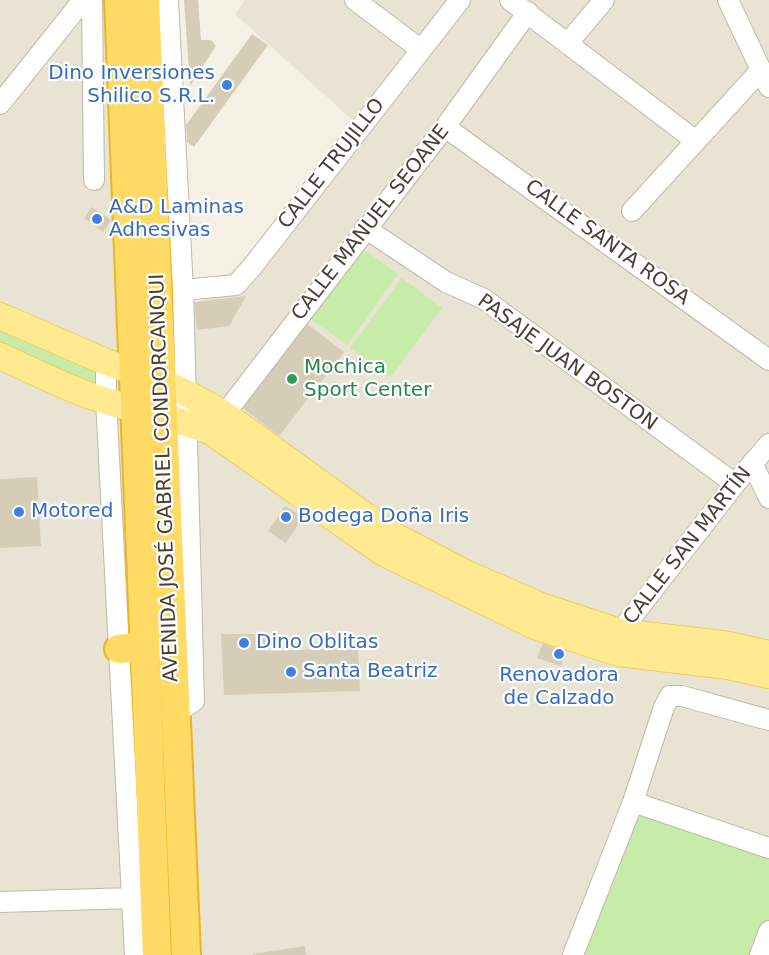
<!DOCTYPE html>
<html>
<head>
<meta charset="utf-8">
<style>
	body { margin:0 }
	canvas { display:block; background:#f4f1e4 }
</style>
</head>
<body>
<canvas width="769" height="955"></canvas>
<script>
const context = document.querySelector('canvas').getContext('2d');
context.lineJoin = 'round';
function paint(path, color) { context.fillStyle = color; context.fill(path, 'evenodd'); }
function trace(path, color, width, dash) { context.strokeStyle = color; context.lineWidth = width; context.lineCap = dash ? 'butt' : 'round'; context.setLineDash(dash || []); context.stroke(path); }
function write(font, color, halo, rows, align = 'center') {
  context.font = font + ' "DejaVu Sans",sans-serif'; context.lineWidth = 4.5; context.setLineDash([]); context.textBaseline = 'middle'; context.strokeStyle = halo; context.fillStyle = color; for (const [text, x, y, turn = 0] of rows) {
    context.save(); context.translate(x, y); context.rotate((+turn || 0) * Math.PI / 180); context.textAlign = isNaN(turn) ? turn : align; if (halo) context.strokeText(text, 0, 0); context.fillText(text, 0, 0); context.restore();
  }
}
paint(new Path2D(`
	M0,0H136L152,352L367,133L235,14L245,0H769V955H0Z`), '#e8e3d2');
paint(new Path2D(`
	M359,246L398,274L347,345L308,317Z
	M402,278L442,308L391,377L350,348Z
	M0,324L98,367L99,389L0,346Z
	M631,805L769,850V921L758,955H582Z`), '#c7eca9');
paint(new Path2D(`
	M184,0H198L201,40H211L216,46L190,86Z
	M252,34L268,45L194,147L187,142L186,125Z
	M92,207L111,220L103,232L84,218Z
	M246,296L229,326L197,330L194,302Z
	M305,322L344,352L279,436L240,406Z
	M37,477L41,546L0,548V479Z
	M285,506L303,517L286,543L268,531Z
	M221,634H266V651L358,648L360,691L224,695Z
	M543,643L566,652L561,666L537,658Z
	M305,946L306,955H253V954Z`), '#d6cdb9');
const minor = new Path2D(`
	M92,0L94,180
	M168,0L183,290L194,701L175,714
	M355,0L420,49
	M510,0L696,141
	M728,0L769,87
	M568,43L604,0
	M0,104L83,0
	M445,127L769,360
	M632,211L761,70
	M365,228L446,282L484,299L735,484
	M183,290L236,285L252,267L460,0
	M106,362V400L135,955
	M217,424L445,127L528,12
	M752,463L769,498
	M617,644L620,632L735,484L769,444
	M633,802L769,848
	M0,902L131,898
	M573,955L633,802L664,707L670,696H682L769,720
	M760,955L769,931`);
const major = new Path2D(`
	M0,316L106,362L161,381L186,393L224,414L389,533L465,573L541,606L620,632L729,645L769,654
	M0,356C29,369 58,384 88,395C129,410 172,416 212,432L384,553L535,626L619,653L728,666L769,675`);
const highway = new Path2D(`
	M119,0L157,955
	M145,0L186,955
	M119,649L145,646`);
trace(minor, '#c0b9a6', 22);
trace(major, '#edcf59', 28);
trace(highway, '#eab528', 32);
trace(minor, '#fff', 20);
trace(major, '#ffea92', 26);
trace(highway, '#ffda64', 28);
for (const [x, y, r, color] of [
	[227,85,6,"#3f7fe0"],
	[97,219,6,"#3f7fe0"],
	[292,379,6,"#2e9e5b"],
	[19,512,6,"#3f7fe0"],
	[286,517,6,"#3f7fe0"],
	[244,643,6,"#3f7fe0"],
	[559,654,6,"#3f7fe0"],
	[291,672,6,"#3f7fe0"]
]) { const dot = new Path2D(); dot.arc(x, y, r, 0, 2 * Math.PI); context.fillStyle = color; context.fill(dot); trace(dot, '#fff', 2); }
write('20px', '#366cbe', '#fff', [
	["Dino Inversiones",215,74,"right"],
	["Shilico S.R.L.",215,97,"right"],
	["A&D Laminas",109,208],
	["Adhesivas",109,231],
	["Motored",31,512],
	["Bodega Doña Iris",298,517],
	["Dino Oblitas",256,643],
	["Santa Beatriz",303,672],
	["Renovadora",559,676,"center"],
	["de Calzado",559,699,"center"]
], 'left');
write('20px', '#464134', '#fff', [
	["CALLE TRUJILLO",332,164,-52],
	["CALLE MANUEL SEOANE",371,223,-52],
	["CALLE SANTA ROSA",607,243,36],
	["PASAJE JUAN BOSTON",567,363,36],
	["AVENIDA JOSÉ GABRIEL CONDORCANQUI",165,478,-92],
	["CALLE SAN MARTÍN",688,546,-52]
]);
write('20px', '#27864d', '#fff', [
	["Mochica",304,368],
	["Sport Center",304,391]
], 'left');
</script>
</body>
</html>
